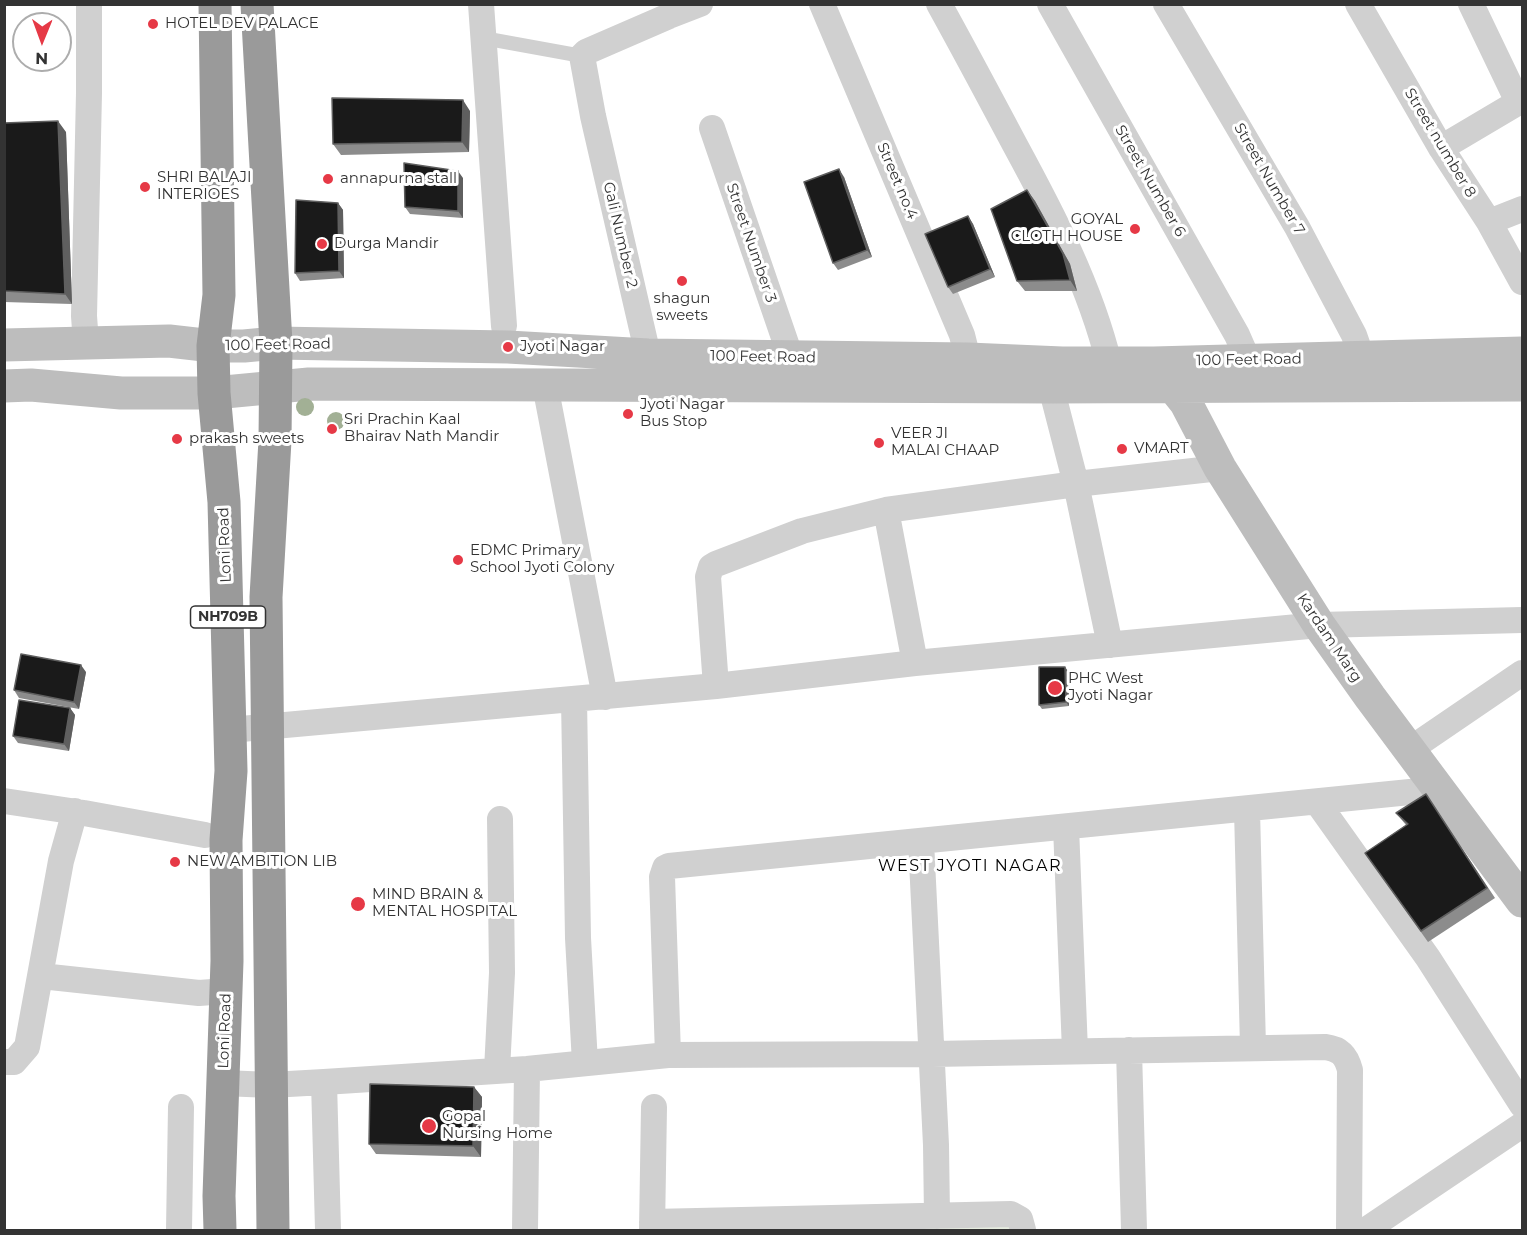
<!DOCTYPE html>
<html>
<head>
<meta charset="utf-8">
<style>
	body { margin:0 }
	#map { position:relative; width:1527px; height:1235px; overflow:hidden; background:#fff; font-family:Montserrat,sans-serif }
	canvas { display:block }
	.frame { position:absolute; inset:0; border:6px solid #333; pointer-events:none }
	.north { position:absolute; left:12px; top:12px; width:60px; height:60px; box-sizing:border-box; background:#fff; border:2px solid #adadad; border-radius:50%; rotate:181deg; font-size:16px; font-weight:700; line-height:24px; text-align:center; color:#333 }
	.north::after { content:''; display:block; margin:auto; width:21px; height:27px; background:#e63946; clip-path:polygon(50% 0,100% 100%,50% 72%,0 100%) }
</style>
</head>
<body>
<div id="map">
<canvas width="1527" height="1235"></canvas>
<div class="frame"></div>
<div class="north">N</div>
</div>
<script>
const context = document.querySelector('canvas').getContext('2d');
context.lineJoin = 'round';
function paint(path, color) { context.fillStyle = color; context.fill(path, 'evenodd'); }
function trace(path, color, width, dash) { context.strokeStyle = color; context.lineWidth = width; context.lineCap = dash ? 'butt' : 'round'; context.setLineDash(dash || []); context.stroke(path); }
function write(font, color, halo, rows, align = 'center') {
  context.font = font + ' Montserrat,sans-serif'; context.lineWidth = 6; context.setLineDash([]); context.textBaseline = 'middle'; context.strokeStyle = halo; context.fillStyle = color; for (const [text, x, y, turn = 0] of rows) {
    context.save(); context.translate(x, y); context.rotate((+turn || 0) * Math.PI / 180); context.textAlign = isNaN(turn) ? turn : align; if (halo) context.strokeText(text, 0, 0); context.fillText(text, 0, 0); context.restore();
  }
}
paint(new Path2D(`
	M1010,1219V1230H844Z`), '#e6ecdf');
trace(new Path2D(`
	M483,38L582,56`), '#d0d0d0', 14);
trace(new Path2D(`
	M481,4L504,326
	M822,4L962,335L968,359
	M939,4C965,51 990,98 1015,145C1053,215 1090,286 1109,363
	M1050,4L1237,335L1248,360
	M1166,4L1297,227L1354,335L1362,358
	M1358,4L1441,148L1489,222L1522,282
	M1471,4L1518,102
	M712,128L791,358
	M1441,148L1522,100
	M1489,222L1522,209
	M86,343L84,316L89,93V4
	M648,355L593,116L582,56L586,52L669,16L700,4
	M545,385L605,697
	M1051,387L1076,484L1110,645
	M886,510L915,663
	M716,686L708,577L711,567L716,564L802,531L886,510L1076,484L1220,468
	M574,699L578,938L585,1063
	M230,730L716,686L915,663L1319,625L1522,620
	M1409,750L1522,673
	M4,801L84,813L205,835
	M1317,802L1428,958L1522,1105
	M1247,810L1253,1047
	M1066,827L1075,1051
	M921,841L936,1145L937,1216
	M41,976L199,993L226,991
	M1129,1050L1134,1230
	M668,1055L662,877L665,868L669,866L1440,789
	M4,1062H14L27,1047L61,861L75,811
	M497,1070L502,973L500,819
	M324,1082L328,1230
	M223,1083L271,1085L324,1082L527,1069L668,1055L932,1054L1325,1047C1340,1049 1346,1055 1350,1070L1349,1230
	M652,1222L1011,1214L1020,1219L1023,1230
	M179,1230L181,1107
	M525,1230L527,1069
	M652,1230L654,1107
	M1366,1230L1522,1125`), '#d0d0d0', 26);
trace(new Path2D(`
	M4,345L169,341L213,346H244L276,343L508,347L648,355L968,359L1062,363H1154L1522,353
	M1162,373L1186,403L1220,468L1319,625L1370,697L1522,901
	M4,386L31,385L121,393H214L309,384L1051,387L1522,385`), '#bdbdbd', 33);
trace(new Path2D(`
	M215,4L219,295L213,346L214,393L224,502L231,771L226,840L227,961L219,1196L220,1230
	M257,4L276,343L275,440L266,597L273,1230`), '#9a9a9a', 33);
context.fillStyle = '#a2b095';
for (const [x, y] of [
	[305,407],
	[336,421]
]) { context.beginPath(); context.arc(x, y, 9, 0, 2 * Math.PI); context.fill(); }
paint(new Path2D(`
	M470,111L469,152L341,155L333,144Z
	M4,123L66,132L72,304L4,302Z
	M844,177L872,257L838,270L833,263Z
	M463,178V218L410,214L405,207Z
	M1027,190L1035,201L1070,264L1077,291H1025L1017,281Z
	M338,203L343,210L344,278L300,281L295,273Z
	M968,216L973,224L995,277L953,294L948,287Z
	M1068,671L1069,706L1042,709L1039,705Z
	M86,672L79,709L19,698L14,690Z
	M70,708L75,715L69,751L18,743L13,736Z
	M1426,794L1495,898L1428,942L1365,853L1406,825L1396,813Z
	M474,1087L482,1097L481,1157L376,1154L369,1144Z`), '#8c8c8c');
paint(new Path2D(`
	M463,100L470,111L469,152L462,142Z
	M58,121L66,132L72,304L65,294Z
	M839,169L844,177L872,257L867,250Z
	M458,171L463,178V218L458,211Z
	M1027,190L1035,201L1070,264L1077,291L1070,280Z
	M338,203L343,210L344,278L339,271Z
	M968,216L973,224L995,277L990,269Z
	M81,665L86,672L79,709L74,702Z
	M1065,667L1068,671L1069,706L1066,702Z
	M70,708L75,715L69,751L64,744Z
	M474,1087L482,1097L481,1157L473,1146Z`), '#5f5f5f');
const building = new Path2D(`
	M332,98L463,100L462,142L333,144Z
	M58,121L65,294L4,291V123Z
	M404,163L458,171V211L405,207Z
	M839,169L867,250L833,263L804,182Z
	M1027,190L1063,254L1070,280L1017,281L991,209Z
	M296,200L338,203L339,271L295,273Z
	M968,216L990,269L948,287L925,234Z
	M21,654L81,665L74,702L14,690Z
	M1039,667H1065L1066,702L1039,705Z
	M19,700L70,708L64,744L13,736Z
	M1426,794L1487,888L1421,931L1365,853L1408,824L1396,813Z
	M370,1084L474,1087L473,1146L369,1144Z`);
paint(building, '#1a1a1a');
trace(building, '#5f5f5f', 1.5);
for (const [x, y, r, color] of [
	[153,24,6,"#e63946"],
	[328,179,6,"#e63946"],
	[145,187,6,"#e63946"],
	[1135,229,6,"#e63946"],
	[322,244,6,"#e63946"],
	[682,281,6,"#e63946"],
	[508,347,6,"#e63946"],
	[628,414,6,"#e63946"],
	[332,429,6,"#e63946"],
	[177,439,6,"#e63946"],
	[879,443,6,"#e63946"],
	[1122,449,6,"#e63946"],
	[458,560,6,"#e63946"],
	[1055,688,8,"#e63946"],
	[175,862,6,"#e63946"],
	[358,904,8,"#e63946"],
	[429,1126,8,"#e63946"]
]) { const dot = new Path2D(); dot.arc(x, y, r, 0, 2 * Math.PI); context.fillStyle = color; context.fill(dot); trace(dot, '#fff', 2); }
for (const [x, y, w] of [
	[228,617,75]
]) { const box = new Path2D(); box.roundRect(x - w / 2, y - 11, w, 22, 4.5); context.fillStyle = '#fff'; context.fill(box); trace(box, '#333', 1.5); }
write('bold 14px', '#333', null, [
	["NH709B",228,617]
]);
write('15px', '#333', '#fff', [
	["HOTEL DEV PALACE",165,24],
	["SHRI BALAJI",157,178],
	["INTERIOES",157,195],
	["annapurna stall",340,179],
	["GOYAL",1123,220,"right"],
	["CLOTH HOUSE",1123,237,"right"],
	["Durga Mandir",334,244],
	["shagun",682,299,"center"],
	["sweets",682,316,"center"],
	["Jyoti Nagar",520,347],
	["Jyoti Nagar",640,405],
	["Bus Stop",640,422],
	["Sri Prachin Kaal",344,420],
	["Bhairav Nath Mandir",344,437],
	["VEER JI",891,434],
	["MALAI CHAAP",891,451],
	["prakash sweets",189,439],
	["VMART",1134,449],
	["EDMC Primary",470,551],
	["School Jyoti Colony",470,568],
	["PHC West",1068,679],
	["Jyoti Nagar",1068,696],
	["NEW AMBITION LIB",187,862],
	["MIND BRAIN &",372,895],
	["MENTAL HOSPITAL",372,912],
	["Gopal",442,1117],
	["Nursing Home",442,1134]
], 'left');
write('15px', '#333', '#fff', [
	["Street number 8",1440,143,59],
	["Street Number 7",1269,179,60],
	["Street no.4",897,181,67],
	["Street Number 6",1150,181,60],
	["Gali Number 2",620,235,77],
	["Street Number 3",751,243,71],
	["100 Feet Road",278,345,-1],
	["100 Feet Road",763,357,1],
	["100 Feet Road",1249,360,-1],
	["Loni Road",225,545,-92],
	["Kardam Marg",1329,638,56],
	["Loni Road",225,1031,-88]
]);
context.letterSpacing = '1.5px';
write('16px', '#000', '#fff', [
	["WEST JYOTI NAGAR",970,866]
]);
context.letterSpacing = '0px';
</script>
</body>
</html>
